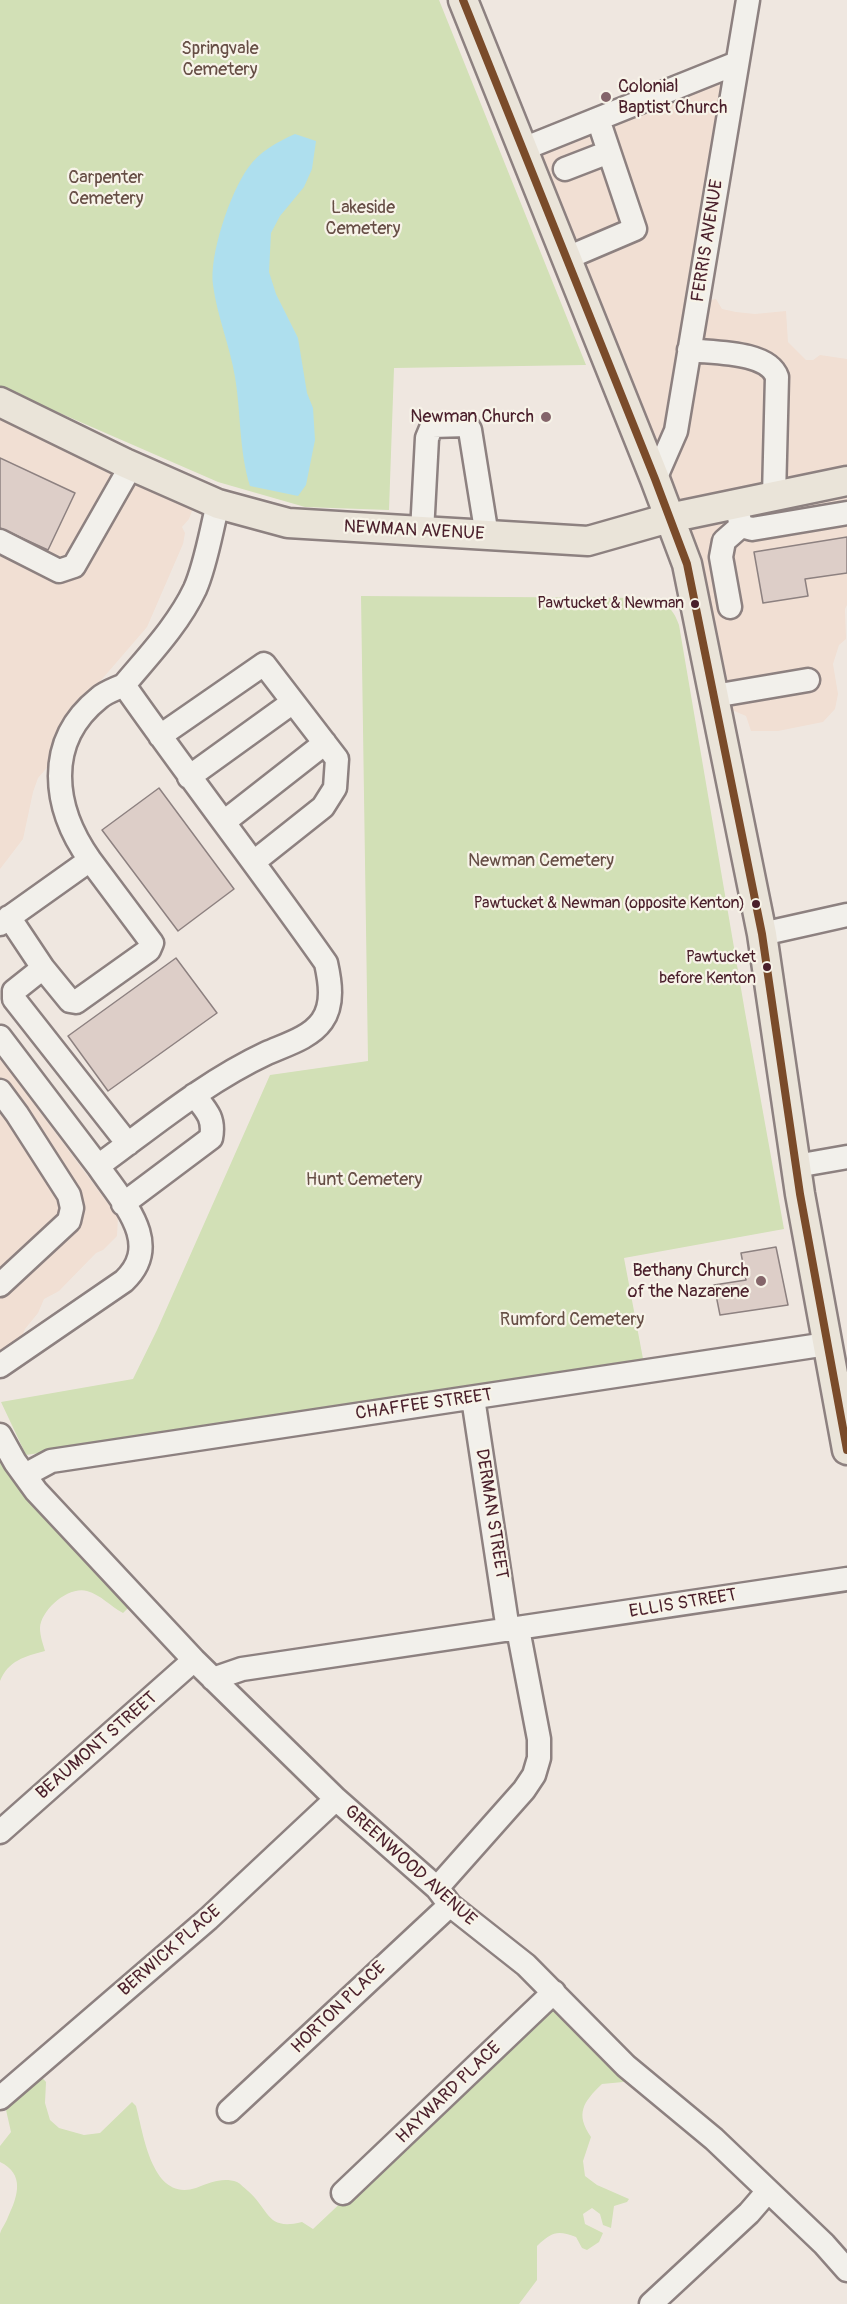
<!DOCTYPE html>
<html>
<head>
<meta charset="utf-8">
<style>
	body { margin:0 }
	canvas { display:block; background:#efe7e0 }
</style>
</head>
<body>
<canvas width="847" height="2304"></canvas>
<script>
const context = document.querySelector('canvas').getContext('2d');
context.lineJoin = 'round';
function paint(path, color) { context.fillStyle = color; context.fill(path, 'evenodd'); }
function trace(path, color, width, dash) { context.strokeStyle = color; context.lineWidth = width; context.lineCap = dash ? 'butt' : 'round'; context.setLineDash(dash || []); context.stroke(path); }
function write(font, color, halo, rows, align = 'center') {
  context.font = font + ' Pangolin,sans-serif'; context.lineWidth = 4.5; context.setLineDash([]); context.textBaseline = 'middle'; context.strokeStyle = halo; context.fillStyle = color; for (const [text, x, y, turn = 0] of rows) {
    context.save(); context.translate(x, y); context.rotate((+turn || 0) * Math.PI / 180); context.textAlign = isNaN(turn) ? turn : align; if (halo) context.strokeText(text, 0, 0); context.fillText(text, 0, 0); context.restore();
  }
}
paint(new Path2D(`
	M727,76L698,303L716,299L722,309L736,312L755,314L786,311L788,342L806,360H813L820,355L847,359V605L845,609L846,639L839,645L833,664L838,694L835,709L823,722L778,731H751L746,716L732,710L725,712L699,618L528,153Z
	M0,412L195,503L189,519L182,527L185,533L183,544L147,627L78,707L51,763L38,778L33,792L23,839L0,869Z
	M0,1058L118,1217L117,1236L103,1250L96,1253L59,1291L44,1299L38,1313L25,1329L14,1355L0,1364Z`), '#f1dfd3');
paint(new Path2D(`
	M0,0H439L586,365L394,368L389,510L305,507L218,482L0,387Z
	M361,596L649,598C666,603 673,608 679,625L745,1012L784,1229L624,1258L644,1364L26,1455L1,1402L133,1379L157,1330L270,1075L368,1061Z
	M0,1439L135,1601L123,1613C110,1606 101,1595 87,1591C68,1586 41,1610 40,1628C40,1636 43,1644 45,1651C25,1656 8,1661 0,1681Z
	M555,2001L626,2079L623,2082L602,2084C583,2102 575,2114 591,2137L583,2161L585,2176L597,2185L629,2199L627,2202L614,2206L611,2228L603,2225L600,2214L592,2208L583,2214L585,2224L603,2233L599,2242L587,2250L582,2248L576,2237C557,2230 552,2232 537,2246V2280L519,2304H0C0,2284 0,2253 0,2234C1,2229 6,2223 8,2217C18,2196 25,2174 0,2162V2146L11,2132L4,2101L38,2073L46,2082L45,2103L50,2120L59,2128L84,2135L100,2133L132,2102L136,2106C144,2136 152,2202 196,2188C210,2183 222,2177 237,2182C241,2184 244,2188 248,2191C270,2210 266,2231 302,2222L313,2229Z`), '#d2e0b6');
paint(new Path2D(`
	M295,134L316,141L312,169L304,187L280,216L271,233L269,272L276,294L298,338L307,393L313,408L315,440L306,485L298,496L250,486C239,451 241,413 235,377C230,346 217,316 213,285C209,255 230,193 248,168C259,152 277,142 295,134Z`), '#aedfee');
const building = new Path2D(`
	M0,458L75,493L48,550L0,528Z
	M847,537V573L805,579L808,596L763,603L754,552Z
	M159,788L234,889L178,931L102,830Z
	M176,958L217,1013L108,1091L68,1036Z
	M776,1247L788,1305L720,1315L714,1285L746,1280L741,1253Z`);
paint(building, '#ddcec8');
trace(building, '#8d8180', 1.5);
const minor = new Path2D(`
	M523,149L737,63
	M565,169L609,152
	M567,258L635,229L598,119
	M689,350C713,353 768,351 777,377L774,496
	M655,479L676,431L748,0
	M736,504L741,526L752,529L847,513
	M422,532L427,438L432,426L467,425L470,430L487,536
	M0,541L59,571L74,566L131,466
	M730,607L721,557L724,541L741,526
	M714,696L808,680
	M160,736L264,664L337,759L335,788L323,807L255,861
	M189,777L293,702
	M224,822L325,743
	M90,860L152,943L149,950L76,1002L70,1001L43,968L14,991V999L128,1144
	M9,917L43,968
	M0,924L90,860C53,808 44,742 99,698C106,692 116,689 124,685
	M762,934L847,915
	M0,1037L98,1166
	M0,1091L17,1114L69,1195L72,1208L69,1221L0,1285
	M796,1166L847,1157
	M123,1204L211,1138C215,1118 206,1110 194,1095
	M0,1366L124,1281C164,1243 122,1202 98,1166C153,1126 205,1082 267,1053C285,1045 310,1038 322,1021C334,1004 330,981 326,963C260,869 190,779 124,685C149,655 178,625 195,589C206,564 211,531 218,504
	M473,1398L508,1630
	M0,1435L15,1462L36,1491L194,1660L336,1799L437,1888L450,1905L526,1965L626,2066L714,2139L824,2244L847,2270
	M25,1475L51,1461L827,1344
	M213,1679L242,1669L847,1579
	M0,1832L194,1660
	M437,1888L524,1790L534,1775L539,1758V1739L518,1629
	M0,2098L208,1919L336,1799
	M229,2111L450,1905
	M343,2193L554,1992
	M651,2304L749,2213L768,2191`);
const major = new Path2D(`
	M463,0L655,479L687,564L762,934L800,1194L847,1450
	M0,402L125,463L218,504L288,523L588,541L669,518L847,481`);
trace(minor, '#8d8180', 27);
trace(major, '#8d8180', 33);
trace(minor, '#f2f0eb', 22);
trace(major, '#eae4d9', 28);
trace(new Path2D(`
	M463,0L655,479L687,564L762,934L800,1194L847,1450`), '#7a4b2a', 8);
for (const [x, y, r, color] of [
	[606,97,6,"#84656a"],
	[546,417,6,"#84656a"],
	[695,604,5,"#4a1f2b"],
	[756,904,5,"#4a1f2b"],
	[767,967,5,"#4a1f2b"],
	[761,1281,6,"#84656a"]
]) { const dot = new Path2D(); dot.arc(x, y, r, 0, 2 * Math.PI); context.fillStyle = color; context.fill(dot); trace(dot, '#f7f3e8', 2); }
write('16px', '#4a1f2b', '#f7f3e8', [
	["Pawtucket & Newman",684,604],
	["Pawtucket & Newman (opposite Kenton)",745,904],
	["Pawtucket",756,958],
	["before Kenton",756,979]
], 'right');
write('18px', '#664e45', '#f7f3e8', [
	["Springvale",220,49],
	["Cemetery",220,70],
	["Carpenter",106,178],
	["Cemetery",106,199],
	["Lakeside",363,208],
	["Cemetery",363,229],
	["Newman Cemetery",541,861],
	["Hunt Cemetery",364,1180],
	["Rumford Cemetery",572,1320]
]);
write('18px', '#4a1f2b', '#f7f3e8', [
	["Colonial",618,87,"left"],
	["Baptist Church",618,108,"left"],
	["Newman Church",534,417],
	["Bethany Church",749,1271],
	["of the Nazarene",749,1292]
], 'right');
write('18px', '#4a1f2b', '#f7f3e8', [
	["FERRIS AVENUE",708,241,-81],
	["NEWMAN AVENUE",414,531,3],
	["CHAFFEE STREET",424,1405,-8],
	["DERMAN STREET",491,1514,81],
	["ELLIS STREET",683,1604,-9],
	["BEAUMONT STREET",97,1746,-41],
	["GREENWOOD AVENUE",410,1866,42],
	["BERWICK PLACE",170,1951,-41],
	["HORTON PLACE",339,2008,-44],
	["HAYWARD PLACE",449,2093,-44]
]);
</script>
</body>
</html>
